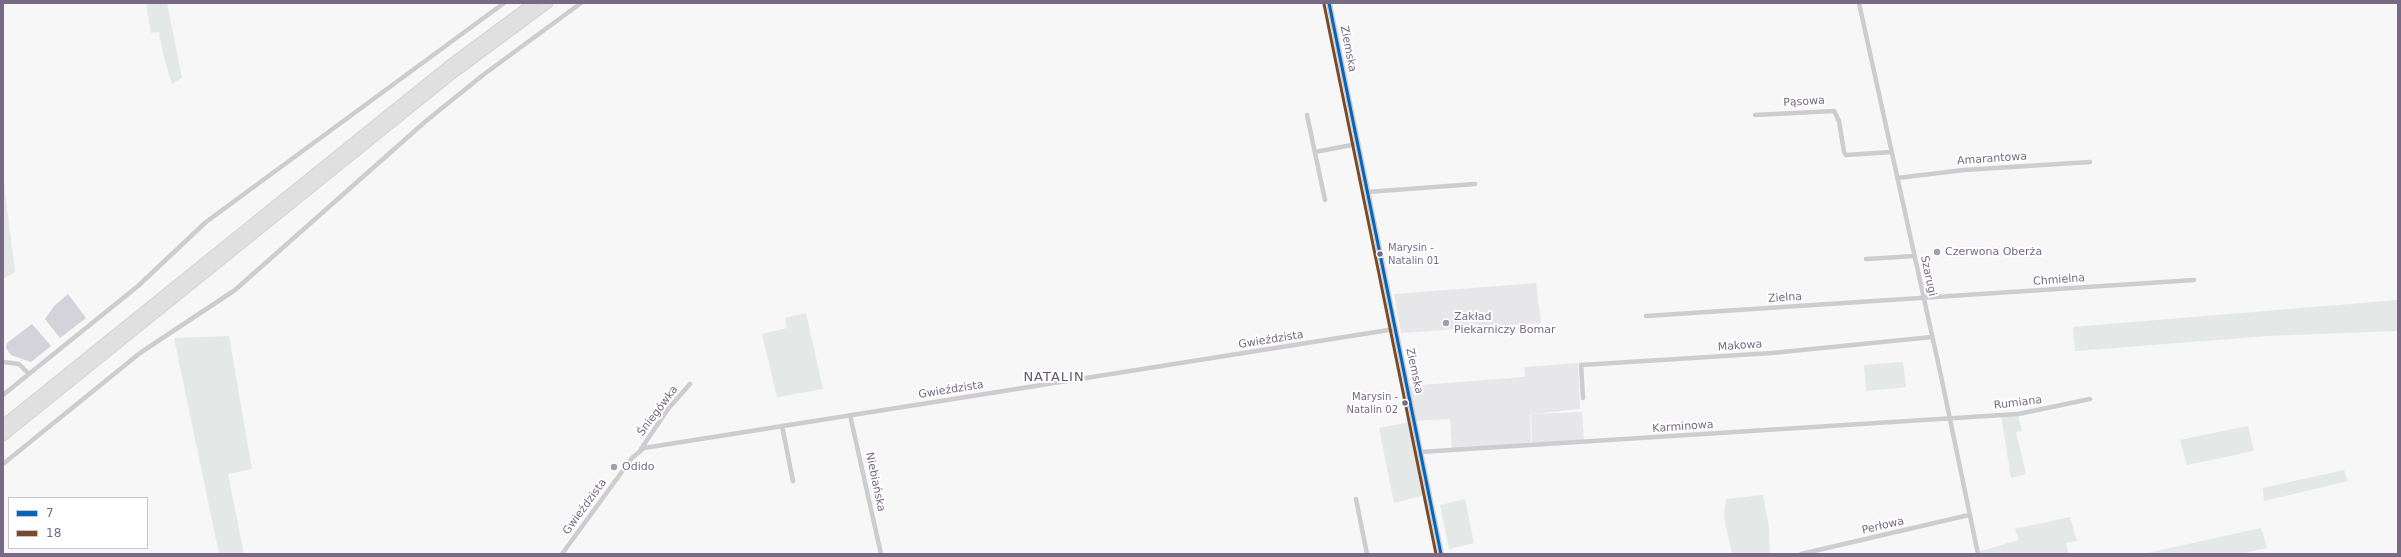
<!DOCTYPE html>
<html>
<head>
<meta charset="utf-8">
<style>
	body { margin:0 }
	#map { position:relative; width:2401px; height:557px; overflow:hidden; background:#f6f7f6; font-family:"DejaVu Sans",sans-serif }
	canvas { display:block }
	.frame { position:absolute; inset:0; border:4px solid #786984; pointer-events:none }
	.legend { position:absolute; left:8px; top:497px; width:140px; height:52px; box-sizing:border-box; background:#fff; border:1px solid #c9c3ce; margin:0; padding:5px 7px; list-style:none; font-size:12px; color:#786984 }
	.legend li { display:flex; align-items:center; gap:8px; height:20px }
	.legend b { width:20px; border:1px solid #c9c3ce }
</style>
</head>
<body>
<div id="map">
<canvas width="2401" height="557"></canvas>
<div class="frame"></div>
<ul class="legend">
<li><b style="height:5px;background:#0065bd"></b>7</li>
<li><b style="height:5px;background:#7a4b2a"></b>18</li>
</ul>
</div>
<script>
const context = document.querySelector('canvas').getContext('2d');
context.lineJoin = 'round';
function paint(path, color) { context.fillStyle = color; context.fill(path, 'evenodd'); }
function trace(path, color, width, dash) { context.strokeStyle = color; context.lineWidth = width; context.lineCap = dash ? 'butt' : 'round'; context.setLineDash(dash || []); context.stroke(path); }
function write(font, color, halo, rows, align = 'center') {
  context.font = font + ' "DejaVu Sans",sans-serif'; context.lineWidth = 4; context.setLineDash([]); context.textBaseline = 'middle'; context.strokeStyle = halo; context.fillStyle = color; for (const [text, x, y, turn = 0] of rows) {
    context.save(); context.translate(x, y); context.rotate((+turn || 0) * Math.PI / 180); context.textAlign = isNaN(turn) ? turn : align; if (halo) context.strokeText(text, 0, 0); context.fillText(text, 0, 0); context.restore();
  }
}
paint(new Path2D(`
	M1536,283L1541,323L1401,333L1394,294Z
	M1578,363L1580,409L1530,414L1531,445L1452,450L1450,419L1414,421L1407,386L1525,377L1524,367Z
	M1582,412L1584,440L1532,443L1531,414Z`), '#e7e7e9');
paint(new Path2D(`
	M146,3H167L182,78L172,84L164,58L159,32L151,33Z
	M3,176L15,272L3,279Z
	M2398,300V331L2267,336L2075,351L2073,327Z
	M806,313L823,389L777,397L762,334L787,328L785,318Z
	M229,336L252,469L228,474L244,554H219L174,338Z
	M1903,362L1906,387L1866,391L1864,365Z
	M2018,414L2022,431L2016,432L2026,474L2011,478L2001,415Z
	M1410,422L1425,495L1394,503L1379,428Z
	M2248,426L2254,451L2187,465L2180,440Z
	M2344,470L2348,481L2264,501L2263,488Z
	M1763,495L1769,528L1770,554H1732L1724,518L1726,499Z
	M1465,499L1474,543L1449,549L1440,505Z
	M2070,517L2077,541L2066,543L2069,554H1978L1977,552L2019,540L2015,529Z
	M2261,528L2267,548L2240,554H2143Z`), '#e4e8e7');
paint(new Path2D(`
	M68,294L86,318L60,338L45,319L54,306Z
	M32,324L51,346L31,362L11,355L6,348L7,343Z`), '#d4d2da');
const motorway = new Path2D(`
	M3,425L447,67L533,3
	M3,436L451,75L548,3`);
trace(motorway, '#d4d4d4', 11);
trace(new Path2D(`
	M1859,3L1941,376L1978,554
	M1307,115L1325,200
	M1755,115L1834,111L1839,121L1844,152L1846,155L1892,152
	M1315,152L1357,144
	M1897,178L1964,170L2090,162
	M1367,192L1475,184
	M1866,259L1915,256
	M1646,316L2194,280
	M3,362L19,364L29,374
	M3,395L138,286L206,222L504,3
	M1583,398L1581,365L1772,353L1932,337
	M850,415L881,554
	M782,426L793,481
	M641,449L668,409L690,384
	M1420,452L2018,414L2090,399
	M3,464L140,353L235,290L426,121L483,75L581,3
	M1356,499L1367,554
	M562,554L632,458L644,448L1395,329
	M1801,554L1969,515`), '#cdccce', 4.5);
trace(new Path2D(`
	M1329,3L1441,554`), '#cdccce', 6);
trace(motorway, '#e1e0e1', 9);
trace(new Path2D(`
	M1329,3L1441,554`), '#0065bd', 3);
trace(new Path2D(`
	M1324,4L1436,554`), '#7a4b2a', 3);
for (const [x, y, r, color] of [
	[1937,252,4,"#a49bac"],
	[1380,254,3.5,"#786984"],
	[1446,323,4,"#a49bac"],
	[1405,403,3.5,"#786984"],
	[614,467,4,"#a49bac"]
]) { const dot = new Path2D(); dot.arc(x, y, r, 0, 2 * Math.PI); context.fillStyle = color; context.fill(dot); trace(dot, '#fff', 1.5); }
write('10px', '#786984', '#fff', [
	["Marysin -",1388,248],
	["Natalin 01",1388,261],
	["Marysin -",1398,397,"right"],
	["Natalin 02",1398,410,"right"]
], 'left');
write('11px', '#786984', '#fff', [
	["Ziemska",1348,49,79],
	["Pąsowa",1804,102,-3],
	["Amarantowa",1992,159,-4],
	["Szarugi",1928,276,78],
	["Chmielna",2059,280,-4],
	["Zielna",1785,298,-4],
	["Gwieździsta",1271,340,-9],
	["Makowa",1740,346,-4],
	["Ziemska",1414,371,78],
	["Gwieździsta",951,390,-9],
	["Rumiana",2018,403,-7],
	["Śniegówka",658,411,-53],
	["Karminowa",1683,427,-4],
	["Niebiańska",875,482,78],
	["Gwieździsta",585,507,-54],
	["Perłowa",1883,526,-13]
]);
write('11px', '#786984', '#fff', [
	["Czerwona Oberża",1945,252],
	["Zakład",1454,317],
	["Piekarniczy Bomar",1454,330],
	["Odido",622,467]
], 'left');
context.letterSpacing = '1px';
write('13px', '#61576a', '#fff', [
	["NATALIN",1054,378]
]);
context.letterSpacing = '0px';
</script>
</body>
</html>
